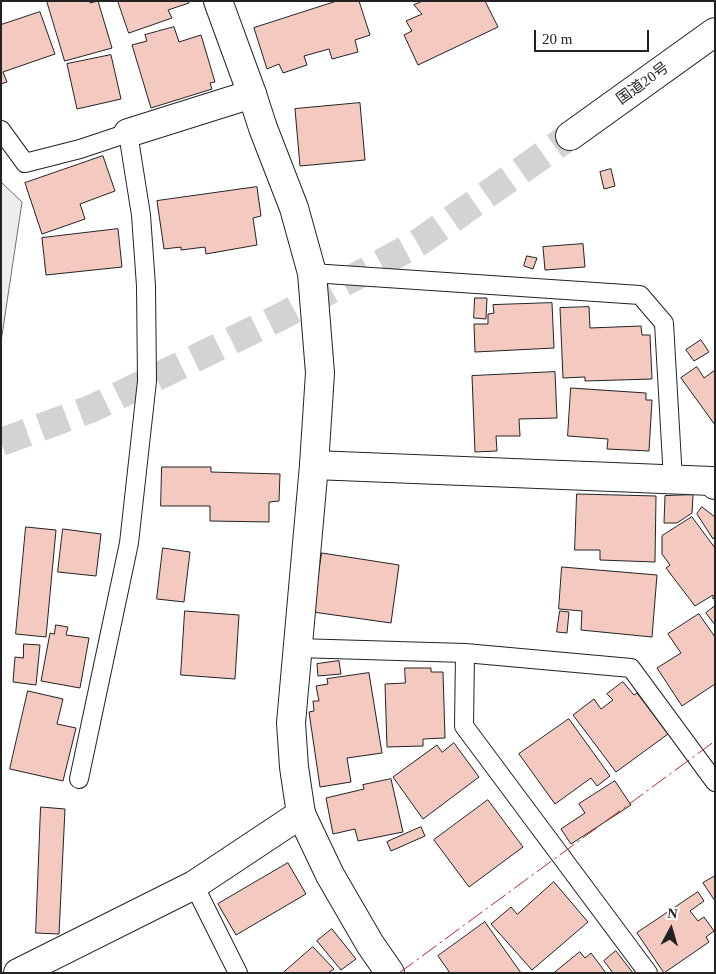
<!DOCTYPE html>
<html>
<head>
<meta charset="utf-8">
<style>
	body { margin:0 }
	#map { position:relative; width:716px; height:974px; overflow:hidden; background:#fff; font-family:"Times New Roman",serif }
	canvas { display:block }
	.frame { position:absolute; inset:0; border:2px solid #222; pointer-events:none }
	.north { position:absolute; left:646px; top:904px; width:50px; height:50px; -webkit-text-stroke:4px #fff; paint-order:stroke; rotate:6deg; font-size:14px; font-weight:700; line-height:20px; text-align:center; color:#222 }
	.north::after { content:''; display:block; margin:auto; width:18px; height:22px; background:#222; clip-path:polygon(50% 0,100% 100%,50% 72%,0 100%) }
	.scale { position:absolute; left:534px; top:30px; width:115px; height:22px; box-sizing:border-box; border:2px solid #222; border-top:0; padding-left:6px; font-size:15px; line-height:18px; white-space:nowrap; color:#222; -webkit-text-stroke:4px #fff; paint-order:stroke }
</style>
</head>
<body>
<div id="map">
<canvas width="716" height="974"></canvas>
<div class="frame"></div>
<div class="north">N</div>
<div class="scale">20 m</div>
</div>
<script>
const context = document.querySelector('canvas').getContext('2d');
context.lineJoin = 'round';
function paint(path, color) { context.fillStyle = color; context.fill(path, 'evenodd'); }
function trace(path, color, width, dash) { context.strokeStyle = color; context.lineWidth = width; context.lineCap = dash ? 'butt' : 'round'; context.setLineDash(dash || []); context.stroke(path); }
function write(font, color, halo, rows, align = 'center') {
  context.font = font + ' "Times New Roman","Noto Sans JP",serif'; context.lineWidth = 4; context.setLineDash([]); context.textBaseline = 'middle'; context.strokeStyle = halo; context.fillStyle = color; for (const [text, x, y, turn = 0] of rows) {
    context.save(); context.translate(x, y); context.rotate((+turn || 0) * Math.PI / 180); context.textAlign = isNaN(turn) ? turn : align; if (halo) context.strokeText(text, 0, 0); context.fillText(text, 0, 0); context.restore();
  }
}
const green = new Path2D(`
	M1,182L22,202L1,342Z`);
paint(green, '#eee');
trace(green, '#6f6f6f', 1);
const building = new Path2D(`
	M47,1H90V3L98,1L112,48L65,61Z
	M118,1H188L189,3L168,10L172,18L129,33Z
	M337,1H359L370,35L355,40L358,52L332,59L329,49L304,56L307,65L283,73L279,64L267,69L254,28Z
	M423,1H485L498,27L418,65L404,35L412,31L406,21L422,14L414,5Z
	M40,12L55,54L3,72L7,82L1,84V25Z
	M174,27L179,42L201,35L215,82L210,83L212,89L151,108L132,45L147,41L145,35Z
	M111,55L121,99L77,109L67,64Z
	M360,103L365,160L300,166L295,109Z
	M103,156L115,191L80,204L85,219L42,234L25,183Z
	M611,169L615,186L604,189L600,172Z
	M257,187L261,216L253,218L257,245L206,254L205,247L181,250V247L164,249L157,201Z
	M118,229L122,267L46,275L42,238Z
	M583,244L585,267L545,270L543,247Z
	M527,256L537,258L533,269L524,266Z
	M475,298H487L486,319L474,318Z
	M552,303L554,348L475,352L474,324H488V314L494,313L493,305Z
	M589,307L590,328L641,326L642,335H650L652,379L585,381V377L563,378L560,308Z
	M701,340L709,352L694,361L686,350Z
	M697,367L704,378L715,370V425L681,378Z
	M555,372L557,418L519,419L520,436H496L497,451L475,452L472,376Z
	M571,388L646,393V400H652L649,451L607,449L608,439L568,436Z
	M162,467H211V472L280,474L279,501L269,502V522L210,521V506H161Z
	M577,494L656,496L655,562L600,560V550H575Z
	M693,495L692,513L677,523H664L665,496Z
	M702,507L715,517V536L713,539L697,514Z
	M692,517L715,548V597L713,599V595L695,606L666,568L670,565L662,554V536Z
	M26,527L56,530L46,637L16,634Z
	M63,529L101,534L96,576L58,572Z
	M163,548L190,552L184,602L157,599Z
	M322,553L399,565L391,623L313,612Z
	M562,567L657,575L652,637L581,630L582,611L559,609Z
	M715,606V625L706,613Z
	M185,611L239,615L235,679L181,675Z
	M560,611L569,612L567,633L557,632Z
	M699,614L715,637V684L682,706L657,668L681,653L668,634Z
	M56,625L68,627L66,635L89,638L80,688L41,681L50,633L54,634Z
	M24,644L40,645L36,685L13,682L15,657L23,658Z
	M339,661L341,674L318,676L317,664Z
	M405,668H431V672H443L445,738L423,739V746L387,747L385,684L405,683Z
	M369,673L382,753L347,758L351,782L320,787L309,712L314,711L313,701H319L316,686L328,684L327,679Z
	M623,682L634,695L637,693L668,734L616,772L573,715L594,699L601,709L613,700L607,694Z
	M28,691L63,699L57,724L76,728L63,781L10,769Z
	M569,719L610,776L597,786L591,778L555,804L519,754Z
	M454,743L479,777L423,819L393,777L437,745L442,752Z
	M391,779L403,832L358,841L355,829L333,834L326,798L364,789L363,785Z
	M615,781L631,805L571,844L561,829L585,813L579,804Z
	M488,800L523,847L469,887L434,840Z
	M41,807L65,809L59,934L36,933Z
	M421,827L425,836L391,851L387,842Z
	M288,863L306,894L236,935L218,904Z
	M715,876V901L703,883Z
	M554,882L588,922L532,970L491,924L511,907L517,914Z
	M698,892L704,901L690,911L698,921L704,917L714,931L706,937L709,942L664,973L637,933Z
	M485,922L521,973H450L438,956Z
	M332,929L356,959L341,970L317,941Z
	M313,947L334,969L328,973H283Z
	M616,951L633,973H613L604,961Z
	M580,952L585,958L591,953L606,973H554Z`);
paint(building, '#f3c9c0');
trace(building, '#222', 1);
trace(new Path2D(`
	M1,442L93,408L282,316L418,243L570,136`), '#d3d3d3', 28, [28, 14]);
const lane = new Path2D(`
	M1,130L25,163L80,149L128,133L141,215L146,286L147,381L129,543L79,779
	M312,273L640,295L664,323L673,480
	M297,648L465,653L631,668L715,782
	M465,653L464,726L648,973
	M194,885L238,973`);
const street = new Path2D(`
	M128,133L252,94
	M314,465L712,481L715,485
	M301,814L330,875L370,944L390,973`);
const secondary = new Path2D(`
	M18,973L194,885L301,814L294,767L291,723L314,465L320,373L312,273L294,208L263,128L252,94L218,1`);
const highway = new Path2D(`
	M570,136L715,32`);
trace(lane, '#222', 20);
trace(street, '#222', 30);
trace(secondary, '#222', 30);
trace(highway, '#222', 30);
trace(lane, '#fff', 18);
trace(street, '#fff', 28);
trace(secondary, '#fff', 28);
trace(highway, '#fff', 28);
trace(new Path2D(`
	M399,973L715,741`), '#c62828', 1, [18, 4, 2.5, 4]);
write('15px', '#222', '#fff', [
	["国道20号",643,84,-36]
]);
</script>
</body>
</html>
